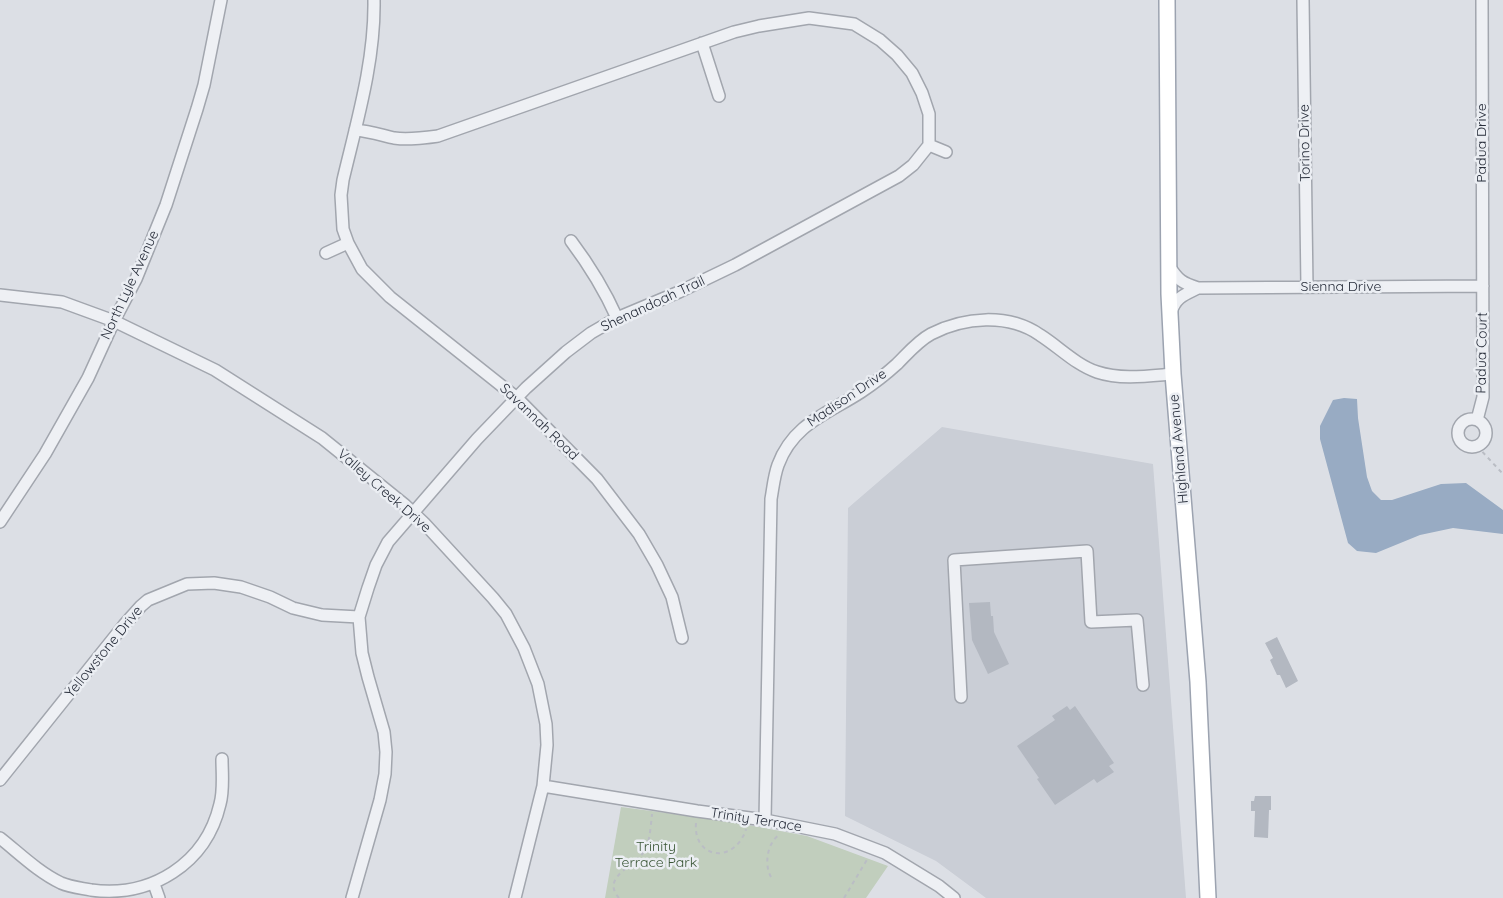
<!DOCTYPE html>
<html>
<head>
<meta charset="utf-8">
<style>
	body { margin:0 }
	canvas { display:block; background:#dcdfe5 }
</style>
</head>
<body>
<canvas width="1503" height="898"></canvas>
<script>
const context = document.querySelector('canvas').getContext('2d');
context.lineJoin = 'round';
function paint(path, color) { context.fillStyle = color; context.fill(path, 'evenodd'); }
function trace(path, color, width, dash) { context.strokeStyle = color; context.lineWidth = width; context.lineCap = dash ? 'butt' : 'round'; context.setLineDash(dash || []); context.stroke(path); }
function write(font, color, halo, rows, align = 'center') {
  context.font = font + ' Quicksand,sans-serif'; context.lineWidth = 5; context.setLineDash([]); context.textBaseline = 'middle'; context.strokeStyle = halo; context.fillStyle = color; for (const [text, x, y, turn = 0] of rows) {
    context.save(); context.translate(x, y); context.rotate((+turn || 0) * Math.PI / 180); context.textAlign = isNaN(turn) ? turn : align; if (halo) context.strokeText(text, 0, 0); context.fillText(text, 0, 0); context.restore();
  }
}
paint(new Path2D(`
	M942,427L1153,464L1186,898H986L936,861L845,816L848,508Z`), '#caced6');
paint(new Path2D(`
	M621,807L727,821L807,836L888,866L866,898H605Z`), '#c1cebd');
paint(new Path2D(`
	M1344,398L1357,399L1358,418L1367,477L1372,491L1381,500H1392L1441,484L1466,483L1503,510V534L1453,528L1420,535L1376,553L1357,551L1348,543L1320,439V426L1333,400Z`), '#98abc3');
paint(new Path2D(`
	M990,602L991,616H993L994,632L1009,664L988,674L972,640L969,603Z
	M1277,637L1298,681L1286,688L1280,675H1277L1270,660L1273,658L1265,643Z
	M1067,706L1070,710L1075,706L1114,763L1109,766L1114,772L1097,783L1094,779L1055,805L1037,779L1039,778L1017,746L1055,720L1052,716Z
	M1255,796H1271V810H1269L1268,838L1254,837L1255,811H1251V801H1254Z`), '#b3b8c1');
const minor = new Path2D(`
	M374,0C375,61 357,121 343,180L341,195L343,229L348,243L362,269L390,297L517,398L597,479L639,534L657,565L672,597L682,638
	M1303,0L1307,287
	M702,43L719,96
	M929,145L946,152
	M571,241C589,265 605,291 617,318
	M326,253L348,243
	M1169,266C1178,280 1182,283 1198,288L1483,286
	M0,295L62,302L114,321L215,370L322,438L405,505L424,523L493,598L506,614L524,648L538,684L546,724L547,745L543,786L515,898
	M1171,312C1176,297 1184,295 1198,288
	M1458 433a14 14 0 1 1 28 0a14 14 0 1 1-28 0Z
	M1477,420L1483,397L1482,0
	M0,522L45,454L88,378L114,321L136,279L166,205L197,109L204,85L221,0
	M961,697L954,560L1087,551L1091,622L1137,620L1143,685
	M0,780L124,625L141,606L148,600L187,584L214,583L241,587L270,597L293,608L322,615L359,617
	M543,786L697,811L765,820L835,834L885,853L939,886L954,898
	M765,820L771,499C773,488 774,476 778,465C793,424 827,414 861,392C873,384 886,374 897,364C908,353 918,341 931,334C964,317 1008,313 1040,335C1059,347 1076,365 1097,372C1121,380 1148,376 1173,374
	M0,838C19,853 38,872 61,883C70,887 81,888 91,890C151,898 206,864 220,804C224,790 222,773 222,759
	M154,884L159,898
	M352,898L380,800L385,774L386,752L384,732L368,677L362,653L359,617L368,588L376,565L388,542L477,439L526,388L566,352L591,333L617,318L679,292L735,265L899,176L913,165L929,145V114L922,93L912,73L897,55L880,40L854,24L809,18L759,26L734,32L438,136C423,138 409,140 394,138C381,135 368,131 355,130`);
const major = new Path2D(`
	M1167,0L1169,294L1173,374L1198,682L1208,898`);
trace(minor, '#a2a6ae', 14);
trace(major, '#9ca3b0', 18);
trace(new Path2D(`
	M1477,446L1503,474
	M696,823C693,852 723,865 741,840C743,836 745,834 746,829
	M771,877C764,865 767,843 779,835
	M619,898C599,875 640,866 647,846C650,837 651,824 652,814
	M844,898L868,858`), '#babdc4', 2, [4, 4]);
trace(minor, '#eef0f4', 11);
trace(major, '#fff', 15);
write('14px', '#272d3a', '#ebeef3', [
	["Torino Drive",1305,143,-91],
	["Padua Drive",1482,143,-90],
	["North Lyle Avenue",130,285,-65],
	["Sienna Drive",1341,287],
	["Shenandoah Trail",653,304,-25],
	["Padua Court",1482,353,-89],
	["Madison Drive",847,398,-34],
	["Savannah Road",539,422,44],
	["Highland Avenue",1179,449,-95],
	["Valley Creek Drive",384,491,41],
	["Yellowstone Drive",104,652,-51],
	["Trinity Terrace",756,820,9]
]);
write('14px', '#395535', '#ebeef3', [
	["Trinity",656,847],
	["Terrace Park",656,863]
]);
</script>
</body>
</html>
